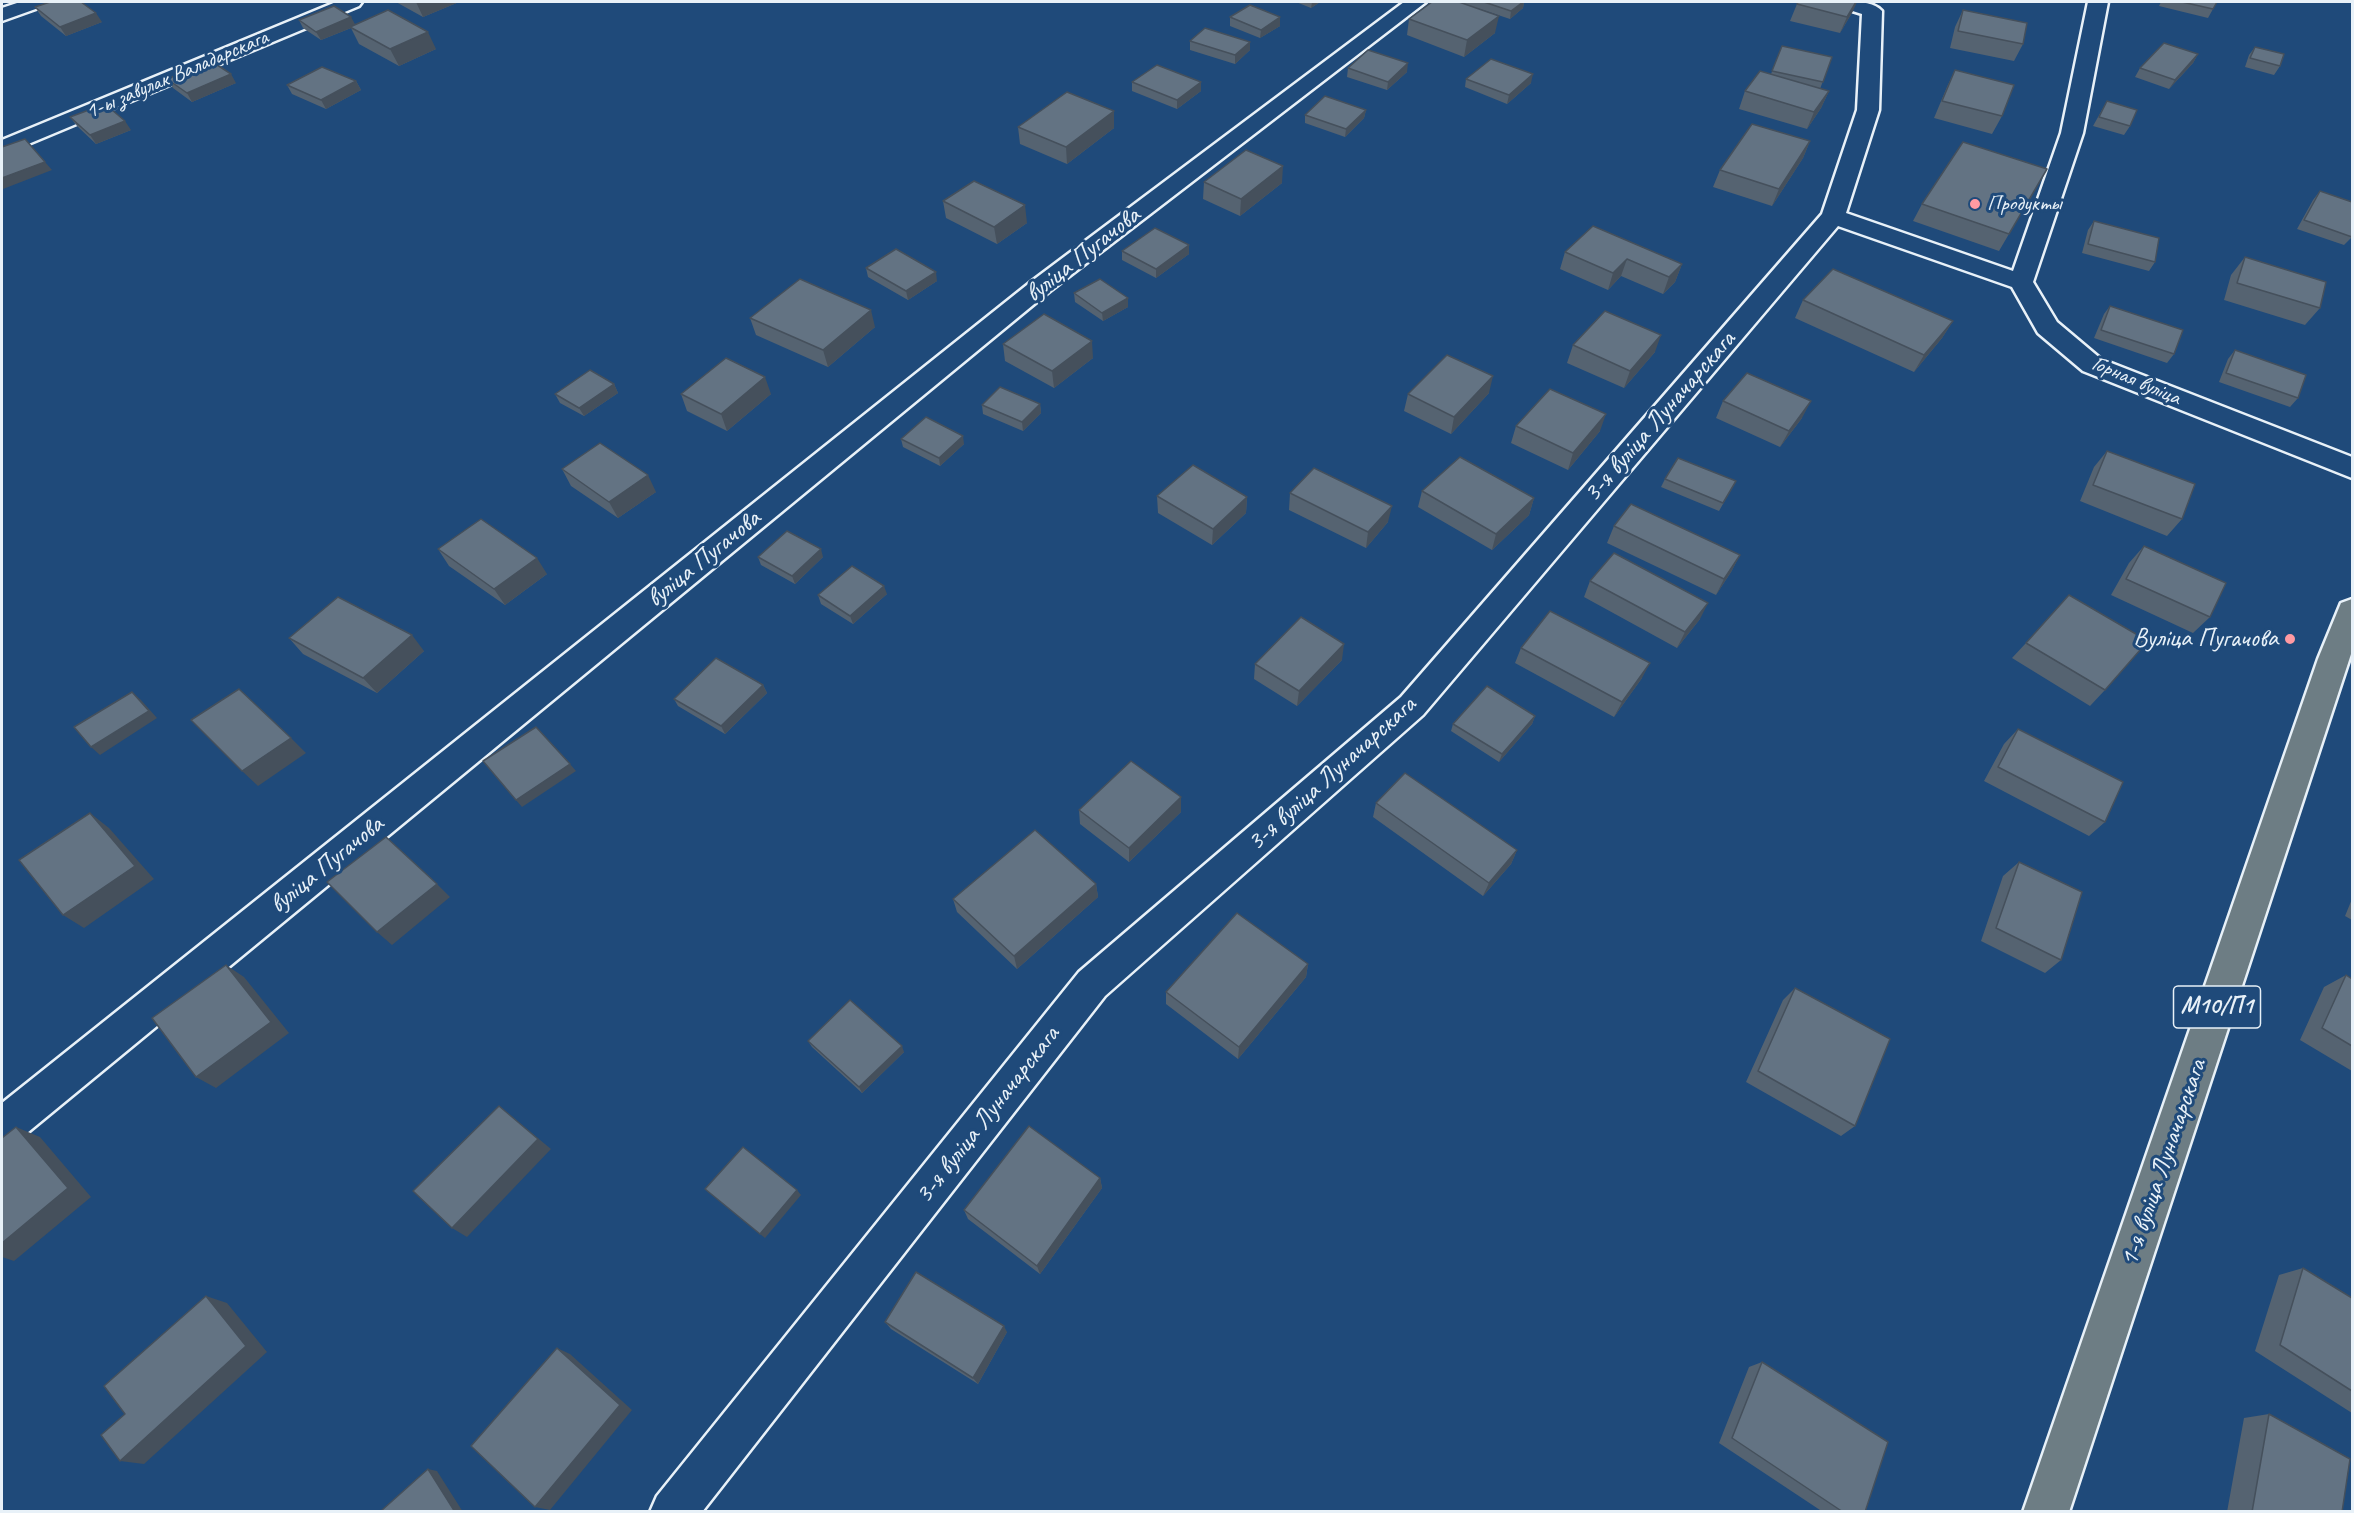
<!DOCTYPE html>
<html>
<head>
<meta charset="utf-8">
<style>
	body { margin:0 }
	#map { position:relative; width:2354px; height:1513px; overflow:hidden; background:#1f4a7a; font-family:Caveat,sans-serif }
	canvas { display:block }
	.frame { position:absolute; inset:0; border:3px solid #e8f1f8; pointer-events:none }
</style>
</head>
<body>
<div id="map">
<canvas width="2354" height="1513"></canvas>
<div class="frame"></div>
</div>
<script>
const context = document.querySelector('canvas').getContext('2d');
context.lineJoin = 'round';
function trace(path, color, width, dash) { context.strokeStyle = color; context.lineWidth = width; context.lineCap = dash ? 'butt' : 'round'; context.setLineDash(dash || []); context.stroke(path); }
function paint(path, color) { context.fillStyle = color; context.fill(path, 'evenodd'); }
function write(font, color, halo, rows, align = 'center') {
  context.font = font + ' Caveat,sans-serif'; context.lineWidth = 6; context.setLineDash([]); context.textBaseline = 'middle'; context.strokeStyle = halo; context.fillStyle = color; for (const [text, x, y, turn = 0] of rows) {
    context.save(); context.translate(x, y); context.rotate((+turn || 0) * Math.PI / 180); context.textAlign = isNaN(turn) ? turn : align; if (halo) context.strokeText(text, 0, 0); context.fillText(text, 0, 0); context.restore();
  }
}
const minor = new Path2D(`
	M20,2H47L44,6L2,21V8Z
	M336,2H362L359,6L2,155V140Z
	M1404,2H1426L1050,291L16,1142L2,1147V1103L1032,281Z
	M1834,2C1847,1 1873,0 1882,11L1879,110L1846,213L2013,271L2061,133L2088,2H2108L2083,133L2033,282L2057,322L2101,359L2352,457V478L2083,371L2038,333L2012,287L1838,226L1423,715L1105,996L702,1512H650L657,1496L1079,972L1401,697L1822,214L1857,110L1862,14L1837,6Z`);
const major = new Path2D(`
	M2352,599V651L2069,1512H2023L2318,659L2341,603Z`);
trace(minor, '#e8f1f8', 5);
trace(major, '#e8f1f8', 5);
paint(minor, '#1f4a7a');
paint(major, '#6d7d84');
paint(new Path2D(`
	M396,2H459L423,17Z
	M1296,2H1320L1311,8Z
	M1460,2H1524L1523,8L1510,19L1477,8L1495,33L1464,57L1407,35L1409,19Z
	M2161,2H2217L2213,9L2208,18L2159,6Z
	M1797,4L1853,11L1840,33L1790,21Z
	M35,7L102,22L66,36L41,16Z
	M1963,10L2023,44L2014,61L1950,48L1955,27Z
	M1230,17H1280V26L1260,38L1230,26Z
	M299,20L355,25L436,49L399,66L359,44L351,28L321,40L303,28Z
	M1190,41L1250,42V50L1235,64L1190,50Z
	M1782,46L1832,57L1820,89L1829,91L1821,108L1807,129L1739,109L1745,91L1771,74Z
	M2255,47L2280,66L2274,75L2245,67L2249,55Z
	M2198,54L2193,63L2169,89L2135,77L2140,68Z
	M1348,68L1407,72L1387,90L1347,77Z
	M1955,70L2002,116L1992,134L1934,118L1947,87Z
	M167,79L236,83L192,102L173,88Z
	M1466,79L1531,83L1507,104L1465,87Z
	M356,81L361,90L326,109L292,94L287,85Z
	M1132,82H1201V91L1177,109L1132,91Z
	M2107,101L2130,126L2124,135L2093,126Z
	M1366,110L1364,118L1345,137L1305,123V115Z
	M1114,111V128L1067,164L1020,144L1018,127Z
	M70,117L131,130L96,144L77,126Z
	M1810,141L1803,158L1772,206L1713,187L1720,170Z
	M2047,169L1999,251L1913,221L1922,204Z
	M1204,182L1282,183L1240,216L1203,199Z
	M2320,191L2352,237L2344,245L2297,229L2313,200Z
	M943,201L1027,223L997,244L946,218Z
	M2094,221L2155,262L2149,271L2082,253L2088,230Z
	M1122,251L1189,254L1156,278L1122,260Z
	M1565,252L1682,264L1675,282L1663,294L1621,276L1608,290L1560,269Z
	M2245,257L2320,308L2305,325L2224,300L2231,275Z
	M866,268L937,281L908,300L868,277Z
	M1074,293L1128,307L1103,321L1075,302Z
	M1803,300L1953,321L1942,338L1914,372L1795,318Z
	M2110,306L2174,354L2167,363L2094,338L2104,314Z
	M750,318L875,327L828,367L756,335Z
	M1003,344L1093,358L1054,388L1005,361Z
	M1573,345L1655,352L1624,388L1567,363Z
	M2235,350L2298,398L2290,407L2219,382L2228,359Z
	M614,384L618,393L584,416L560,403L555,394Z
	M1489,393L1451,434L1404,411L1408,394Z
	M681,394H771L727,431L687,411Z
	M1723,401L1802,418L1780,447L1716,418Z
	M1040,404L1041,413L1023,431L983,414L982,405Z
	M1516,426L1600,431L1568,470L1511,443Z
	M901,439L964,444L940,466L903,447Z
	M2107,451L2182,519L2167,536L2080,501L2094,467Z
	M562,469L656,492L618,518L571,486Z
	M1665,479L1731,490L1719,511L1661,487Z
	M1422,491L1534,498L1529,515L1492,550L1418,507Z
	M1290,493L1388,522L1366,548L1289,510Z
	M1157,496L1247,497L1246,513L1212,545L1158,513Z
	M1614,526L1740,555L1731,572L1716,595L1607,543Z
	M2144,546L2210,617L2193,633L2111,595L2129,563Z
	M438,549L547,574L505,605L449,566Z
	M758,557H823L795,584L761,565Z
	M1590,581L1700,619L1677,648L1584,597Z
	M887,594L853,624L821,604L818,595Z
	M289,638L424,651L377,693L303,654Z
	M2026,643L2105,690L2090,706L2012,658Z
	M1521,648L1642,678L1614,717L1515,663Z
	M1342,660L1297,706L1254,679L1255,664Z
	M763,685L767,693L725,734L678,706L674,699Z
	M1535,716L1532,724L1499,762L1451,731L1453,724Z
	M2018,729L2105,822L2089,836L1984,781L2004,744Z
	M1376,803L1517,850L1511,864L1483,896L1373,817Z
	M1079,810L1181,812L1129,862L1080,824Z
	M2019,862L2061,960L2045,973L1981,941L2003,876Z
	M1096,884L1098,897L1017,969L957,912L953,899Z
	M2352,899V920L2345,916Z
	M1308,964L1306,977L1238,1059L1166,1004V992Z
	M2346,975L2352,979V1071L2300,1040L2324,987Z
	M1795,988L1855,1126L1841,1136L1746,1082L1783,1000Z
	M808,1041L904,1052L862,1093L812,1047Z
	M1100,1178L1102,1188L1040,1274L968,1219L964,1210Z
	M2303,1268L2352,1298V1413L2255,1351L2279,1275Z
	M885,1322L1007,1332L978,1384L891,1329Z
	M1762,1362L1865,1512H1823L1719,1443L1749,1367Z
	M2269,1414L2342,1512H2227L2244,1418Z`), '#556371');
paint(new Path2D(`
	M416,2H459L423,17Z
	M1312,2H1320L1311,8Z
	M1523,2H1524L1523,8L1510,19L1511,11Z
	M1856,2H1857L1853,11L1840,33L1847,17Z
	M96,13L102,22L66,36L60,27Z
	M1499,16L1495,33L1464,57L1467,40Z
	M351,17L356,26L321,40L316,32Z
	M1280,17V26L1260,38L1261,30Z
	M428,32L436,49L399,66L390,49Z
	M1250,42V50L1235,64V55Z
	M2198,54L2193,63L2169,89L2175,80Z
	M1408,63L1407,72L1387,90L1388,82Z
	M231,74L236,83L192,102L187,93Z
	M1533,74L1531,83L1507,104L1509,95Z
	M356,81L361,90L326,109L321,100Z
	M1201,82V91L1177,109V100Z
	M1829,91L1821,108L1807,129L1814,112Z
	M1366,110L1364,118L1345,137L1346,129Z
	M1114,111V128L1067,164L1066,147Z
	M125,121L131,130L96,144L90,135Z
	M1810,141L1803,158L1772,206L1779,189Z
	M45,162L52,170L3,189L2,187V178Z
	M1283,166L1282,183L1240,216L1241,199Z
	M1025,205L1027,223L997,244L994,227Z
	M1189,245V254L1156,278V269Z
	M1627,259L1621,276L1608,290L1613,273Z
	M1682,264L1675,282L1663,294L1669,277Z
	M936,272L937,281L908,300L906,291Z
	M1128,298V307L1103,321L1102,313Z
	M871,310L875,327L828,367L823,350Z
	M1953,321L1942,338L1914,372L1924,355Z
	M1661,335L1655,352L1624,388L1630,371Z
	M1092,341L1093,358L1054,388L1052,371Z
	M1493,376L1489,393L1451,434L1454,417Z
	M765,377L771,394L727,431L721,414Z
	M614,384L618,393L584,416L579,408Z
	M1811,401L1802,418L1780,447L1789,431Z
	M1040,404L1041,413L1023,431L1022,422Z
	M1606,414L1600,431L1568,470L1573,453Z
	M963,436L964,444L940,466L939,458Z
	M648,475L656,492L618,518L609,502Z
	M1247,497L1246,513L1212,545L1213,529Z
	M1534,498L1529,515L1492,550L1496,534Z
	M1392,506L1388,522L1366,548L1368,532Z
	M821,549L823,557L795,584L792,576Z
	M1740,555L1731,572L1716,595L1724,579Z
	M537,558L547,574L505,605L494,589Z
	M884,586L887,594L853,624L850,616Z
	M1708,603L1700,619L1677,648L1685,632Z
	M412,635L424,651L377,693L363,678Z
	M1344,644L1342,660L1297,706L1299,691Z
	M1650,663L1642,678L1614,717L1622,702Z
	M763,685L767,693L725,734L721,726Z
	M132,692L141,700L157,718L100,755L91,747Z
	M1535,716L1532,724L1499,762L1502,754Z
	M291,738L306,753L258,786L242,771Z
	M570,764L576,771L522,807L516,800Z
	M1181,797V812L1129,862V848Z
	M90,813L109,828L154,879L84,928L63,915Z
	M1517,850L1511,864L1483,896L1489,883Z
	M437,884L450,897L392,945L377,932Z
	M1096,884L1098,897L1017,969L1014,956Z
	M1308,964L1306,977L1238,1059L1239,1047Z
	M226,965L244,977L289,1033L216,1088L196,1077Z
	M902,1046L904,1052L862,1093L859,1087Z
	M499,1106L551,1149L467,1237L452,1228Z
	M16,1127L40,1137L91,1197L14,1261L2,1257V1243Z
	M1100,1178L1102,1188L1040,1274L1037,1266Z
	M797,1190L801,1195L765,1238L760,1234Z
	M206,1296L227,1303L267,1352L144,1464L120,1461Z
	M1004,1326L1007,1332L978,1384L973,1378Z
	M557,1348L570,1354L632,1410L550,1510L535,1507Z
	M428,1469L437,1471L463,1512H455Z`), '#45505c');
const building = new Path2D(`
	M50,2H81L96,13L60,27L35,7Z
	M1432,2H1459L1499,16L1467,40L1409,19Z
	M1484,2H1523L1511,11Z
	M1798,2H1856L1847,17L1797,4Z
	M2182,2H2217L2213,9Z
	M1250,5L1280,17L1261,30L1230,17Z
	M334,6L351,17L316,32L299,20Z
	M388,10L428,32L390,49L350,27Z
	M1963,10L2027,23L2023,44L1958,31Z
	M1205,28L1250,42L1235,55L1190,41Z
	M2164,43L2198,54L2175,80L2140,68Z
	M1782,46L1832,57L1823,82L1772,71Z
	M2255,47L2284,54L2280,66L2250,58Z
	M1368,50L1408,63L1388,82L1348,68Z
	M1491,59L1533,74L1509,95L1466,79Z
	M211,61L231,74L187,93L167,79Z
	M1157,65L1201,82L1177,100L1132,82Z
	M322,67L356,81L321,100L287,85Z
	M1955,70L2014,85L2002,116L1942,101Z
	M1760,71L1829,91L1814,112L1745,91Z
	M1067,92L1114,111L1066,147L1018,127Z
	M1325,96L1366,110L1346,129L1305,115Z
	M2107,101L2137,110L2130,126L2099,117Z
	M105,104L125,121L90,135L70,117Z
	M1752,124L1810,141L1779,189L1720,170Z
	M25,139L45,162L2,178V147Z
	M1963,142L2047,169L2009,234L1922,204Z
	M1246,150L1283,166L1241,199L1204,182Z
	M974,181L1025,205L994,227L943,201Z
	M2320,191L2352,202V237L2304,220Z
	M2094,221L2159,238L2155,262L2088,244Z
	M1593,226L1682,264L1669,277L1627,259L1613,273L1565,252Z
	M1155,228L1189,245L1156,269L1122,251Z
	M896,249L936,272L906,291L866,268Z
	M2245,257L2326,282L2320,308L2237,283Z
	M1833,269L1953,321L1924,355L1803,300Z
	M800,279L871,310L823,350L750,318Z
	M1100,279L1128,298L1102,313L1074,293Z
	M2110,306L2183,330L2174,354L2101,330Z
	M1605,311L1661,335L1630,371L1573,345Z
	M1044,314L1092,341L1052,371L1003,344Z
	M2235,350L2306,375L2298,398L2226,373Z
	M1447,355L1493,376L1454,417L1408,394Z
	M726,358L765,377L721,414L681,394Z
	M590,370L614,384L579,408L555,394Z
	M1747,373L1811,401L1789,431L1723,401Z
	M1000,387L1040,404L1022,422L982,405Z
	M1550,389L1606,414L1573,453L1516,426Z
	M926,417L963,436L939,458L901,439Z
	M600,443L648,475L609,502L562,469Z
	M2107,451L2195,484L2182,519L2093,485Z
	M1460,457L1534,498L1496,534L1422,491Z
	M1678,458L1736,481L1723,503L1665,479Z
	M1193,465L1247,497L1213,529L1157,496Z
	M1314,468L1392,506L1368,532L1290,493Z
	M1631,504L1740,555L1724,579L1614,526Z
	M481,519L537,558L494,589L438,549Z
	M787,531L821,549L792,576L758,557Z
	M2144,546L2226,583L2210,617L2126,579Z
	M1614,553L1708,603L1685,632L1590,581Z
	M852,566L884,586L850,616L818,595Z
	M2069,595L2148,641L2105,690L2026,643Z
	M338,597L412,635L363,678L289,638Z
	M1550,611L1650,663L1622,702L1521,648Z
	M1301,617L1344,644L1299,691L1255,664Z
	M716,658L763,685L721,726L674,699Z
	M1487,686L1535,716L1502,754L1453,724Z
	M239,689L291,738L242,771L191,720Z
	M132,692L149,711L91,747L74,727Z
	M536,727L570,764L516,800L483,761Z
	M2018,729L2123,782L2105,822L1998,767Z
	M1131,761L1181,797L1129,848L1079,810Z
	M1405,773L1517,850L1489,883L1376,803Z
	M90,813L135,866L63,915L19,860Z
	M1035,830L1096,884L1014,956L953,899Z
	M386,837L437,884L377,932L327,882Z
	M2019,862L2082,892L2061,960L1996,928Z
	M1237,913L1308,964L1239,1047L1166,992Z
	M226,965L271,1022L196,1077L152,1018Z
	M2346,975L2352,979V1046L2322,1028Z
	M1795,988L1890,1039L1855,1126L1758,1071Z
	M850,1000L902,1046L859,1087L808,1041Z
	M499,1106L538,1139L452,1228L413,1191Z
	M1029,1126L1100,1178L1037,1266L964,1210Z
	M16,1127L68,1188L2,1243V1138Z
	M743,1147L797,1190L760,1234L705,1189Z
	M2303,1268L2352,1298V1391L2280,1345Z
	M916,1272L1004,1326L973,1378L885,1322Z
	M206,1296L246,1346L120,1461L101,1435L125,1414L104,1386Z
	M557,1348L620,1405L535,1507L471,1446Z
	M1762,1362L1888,1442L1865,1512H1843L1732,1438Z
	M2269,1414L2350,1459L2342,1512H2252Z
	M428,1469L455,1512H382L381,1511Z`);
paint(building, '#637383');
trace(building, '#45505c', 1.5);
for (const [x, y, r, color] of [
	[1975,204,6,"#ff9aa2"],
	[2290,639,6,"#ff9aa2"]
]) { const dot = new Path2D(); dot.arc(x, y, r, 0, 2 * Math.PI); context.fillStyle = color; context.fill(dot); trace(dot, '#1f4a7a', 2); }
write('22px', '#e8f1f8', '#1f4a7a', [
	["1-ы завулак Валадарскага",177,75,-23],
	["Горная вуліца",2136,381,23]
]);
write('22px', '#e8f1f8', '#1f4a7a', [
	["Продукты",1987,204]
], 'left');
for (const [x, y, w] of [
	[2217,1007,87]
]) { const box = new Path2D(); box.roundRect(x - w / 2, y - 21, w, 42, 4.5); context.fillStyle = '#1f4a7a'; context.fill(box); trace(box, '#e8f1f8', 1.5); }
write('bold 24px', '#e8f1f8', null, [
	["М10/П1",2217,1007]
]);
write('26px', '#e8f1f8', '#1f4a7a', [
	["вуліца Пугачова",1083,255,-38],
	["3-я вуліца Луначарскага",1660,417,-49],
	["вуліца Пугачова",704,559,-39],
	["3-я вуліца Луначарскага",1332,774,-42],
	["вуліца Пугачова",327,865,-39],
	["3-я вуліца Луначарскага",988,1115,-52],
	["1-я вуліца Луначарскага",2164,1163,-71]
]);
write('26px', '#e8f1f8', '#1f4a7a', [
	["Вуліца Пугачова",2278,639]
], 'right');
</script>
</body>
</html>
